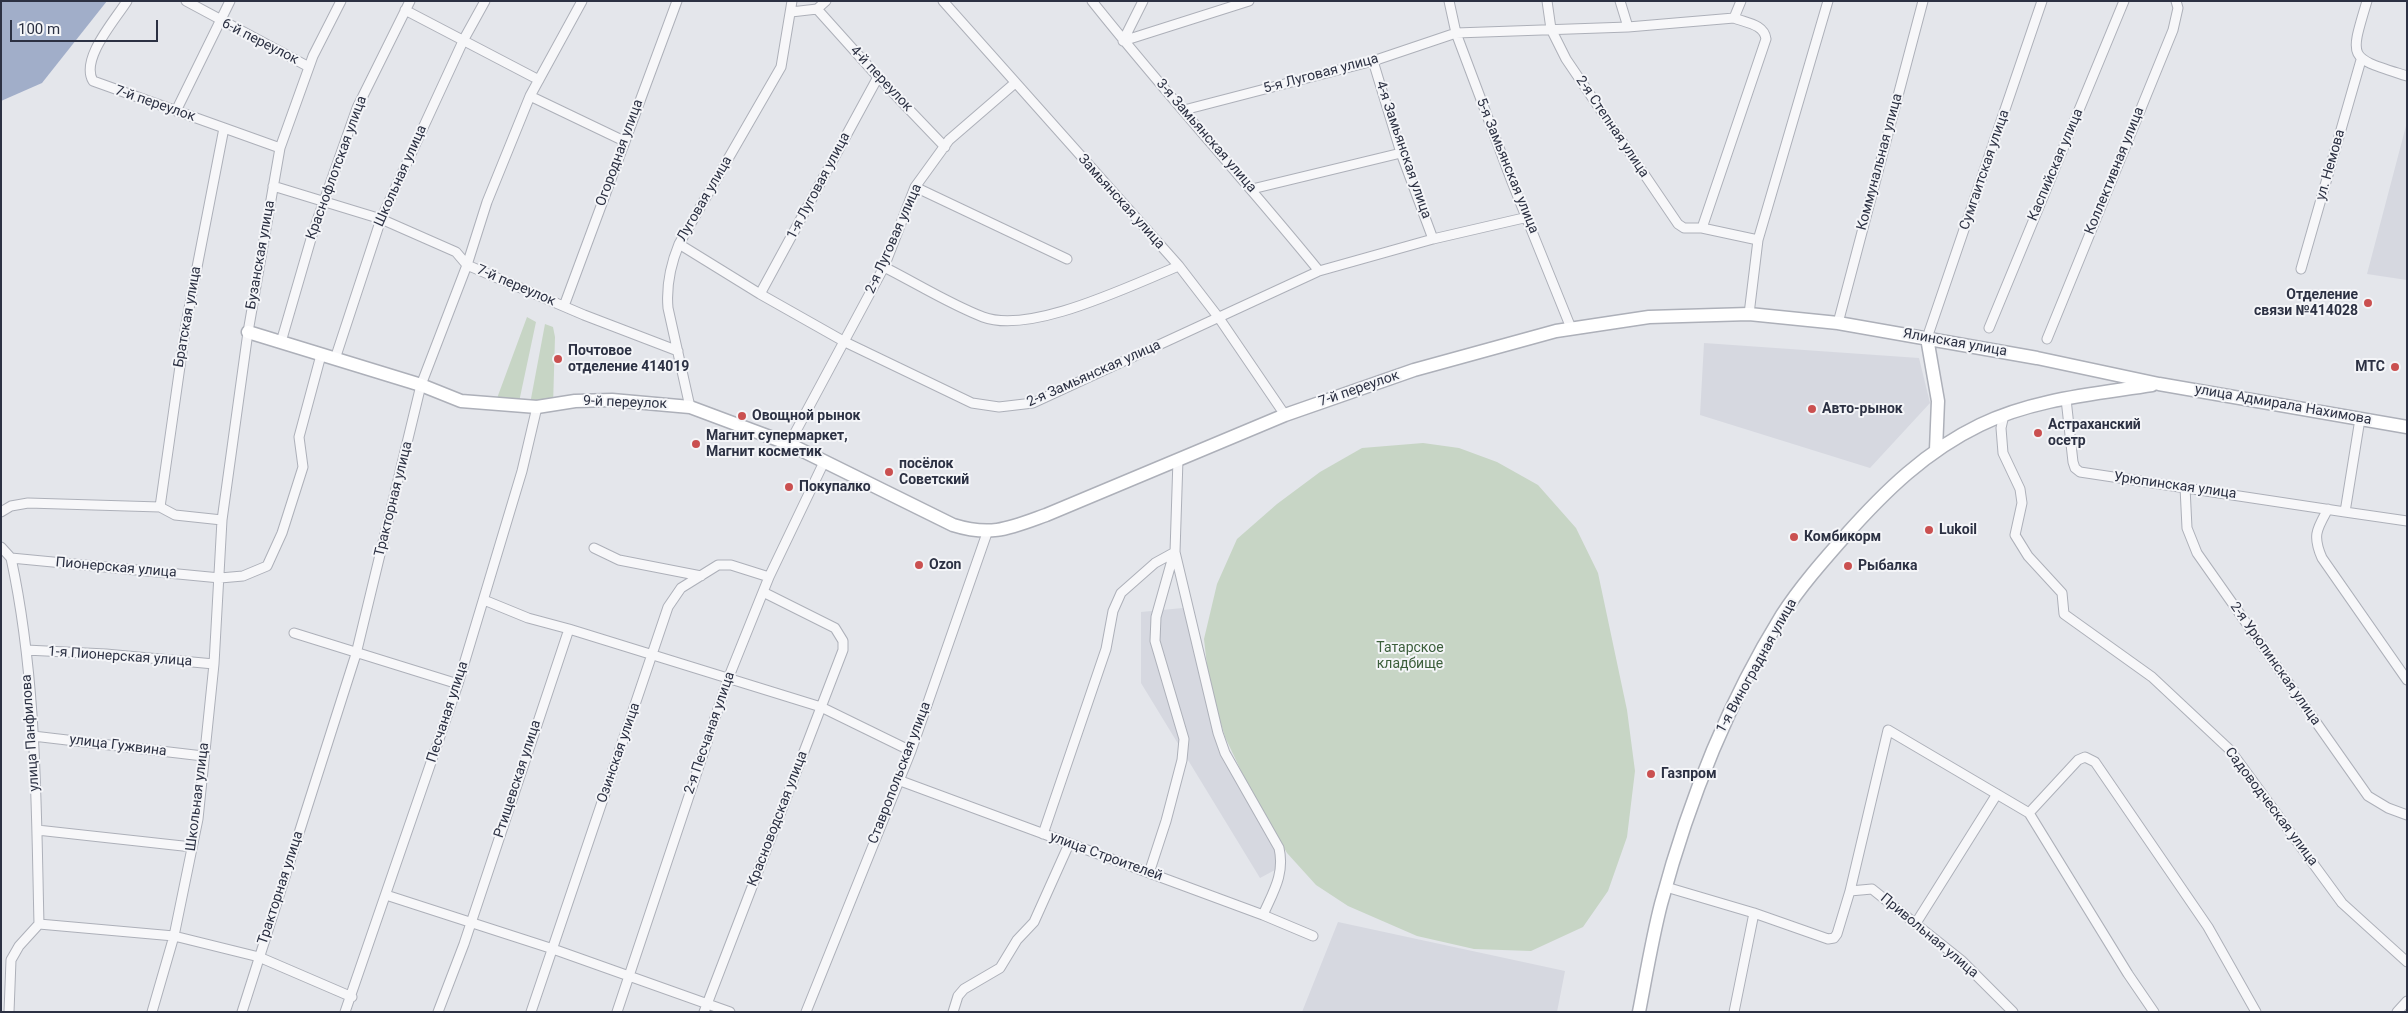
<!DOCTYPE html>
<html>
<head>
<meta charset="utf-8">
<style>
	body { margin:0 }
	#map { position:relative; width:2408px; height:1013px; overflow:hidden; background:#e4e6eb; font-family:Roboto,sans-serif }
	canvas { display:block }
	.frame { position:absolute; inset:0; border:2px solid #2c3143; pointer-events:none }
	.scale { position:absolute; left:10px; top:20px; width:148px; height:22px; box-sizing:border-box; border:2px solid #2c3143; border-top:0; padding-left:6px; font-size:15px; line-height:18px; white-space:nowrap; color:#2c3143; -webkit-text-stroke:4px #f4f5f8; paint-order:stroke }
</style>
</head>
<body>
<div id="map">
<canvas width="2408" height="1013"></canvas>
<div class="frame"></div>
<div class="scale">100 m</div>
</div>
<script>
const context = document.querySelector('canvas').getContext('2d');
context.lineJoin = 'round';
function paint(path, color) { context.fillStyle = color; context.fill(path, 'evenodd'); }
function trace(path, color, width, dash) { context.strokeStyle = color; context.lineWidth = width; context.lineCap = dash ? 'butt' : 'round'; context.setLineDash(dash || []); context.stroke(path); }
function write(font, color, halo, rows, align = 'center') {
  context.font = font + ' Roboto,sans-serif'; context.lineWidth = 4; context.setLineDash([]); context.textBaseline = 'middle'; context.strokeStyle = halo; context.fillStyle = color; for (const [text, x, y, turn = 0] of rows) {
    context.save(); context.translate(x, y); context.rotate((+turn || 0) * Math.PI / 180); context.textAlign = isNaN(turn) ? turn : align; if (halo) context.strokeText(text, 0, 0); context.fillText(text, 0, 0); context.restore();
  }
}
paint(new Path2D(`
	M2407,122V280L2367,274Z
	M1704,343L1919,358L1930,403L1870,468L1700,415Z
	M1183,608L1221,757L1286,864L1260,878L1141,683V612Z
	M1338,922L1565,971L1557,1012H1302Z`), '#d6d8e0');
paint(new Path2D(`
	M527,317L536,322L519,402L496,401Z
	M545,324L553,327L555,337L553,406L530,404Z
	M1423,443L1459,448L1497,462L1538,485L1576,528L1598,573L1627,710L1635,771L1627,837L1608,891L1583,927L1531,951L1474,949L1417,936L1348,906L1316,885L1287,853L1254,798L1225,737L1209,684L1204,639L1217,584L1237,539L1277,504L1320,472L1362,448Z`), '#c7d5c5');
paint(new Path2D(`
	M1,1H107L42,83L1,101Z`), '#a1aec9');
const street = new Path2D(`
	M127,1C115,20 80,59 93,81L280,148
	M186,1L309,67
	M943,1L1179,266L1219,318L1285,415
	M1092,1C1165,93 1245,180 1319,271
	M1449,1L1456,33L1512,182L1571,328
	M1547,1L1551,29L1566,59L1678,224L1684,228H1702
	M1620,1L1628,27
	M1741,1L1734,18C1746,23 1764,24 1766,39L1702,228L1758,240
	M2367,1C2349,61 2348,57 2407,76
	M817,9L878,77L945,147
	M405,10L539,80
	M791,12L817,9L826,1
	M1123,41L1249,1
	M1123,41L1143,1
	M1373,61L1401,153L1433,239
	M530,96L624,141
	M1184,110L1373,61L1456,33L1628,27L1734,18
	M176,111L230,1
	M273,186L381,219L456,252L467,265L584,315L678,351
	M915,187L1067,259
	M1252,189L1401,153
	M679,244L760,294L845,342L972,403L999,407L1033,403L1319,271L1433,239L1528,217
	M884,267C916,283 949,304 983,317C1031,335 1131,285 1179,266
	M2301,269L2361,60
	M760,294L878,77
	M564,306L677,1
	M1749,314L1758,240L1828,1
	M1838,323L1923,1
	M1989,328L2124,1
	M1927,338L2042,1
	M2047,339L2173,30L2178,8L2176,1
	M281,342L313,232L357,108L410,1
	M335,359L381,219L464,39L485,1
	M2066,399L2073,462L2075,468L2080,472L2345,512
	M690,407L668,308C666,285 670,266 679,244L781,67L792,1
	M2004,415L2001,428L2003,453L2020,489L2022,503L2015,535L2028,556L2062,593L2064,614L2152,677L2230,750L2342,903L2407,962
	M2360,419L2345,512L2407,521
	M789,444L884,267L915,187L949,140L1015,83
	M1178,459L1175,552L1218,733L1225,753L1279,848C1285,874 1273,892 1263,915
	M2185,487L2187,528L2197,553L2368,796L2388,808L2407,815
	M160,507L186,324L224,128
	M2328,509C2317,529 2312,535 2322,558L2407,680
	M1,512L11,506L28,503L160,507L175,515L222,520
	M1,547L11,558C37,678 36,803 39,924
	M594,548L619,560L701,576
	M11,558L220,578L243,576L267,566L282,533L303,467L299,437L321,355
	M569,629L821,707L911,751
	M294,633L458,684
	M26,650L106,654L214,664
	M33,736L203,756
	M898,780L1263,915L1313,936
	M2029,813L2078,760L2085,757L2095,762L2208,927L2256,1012
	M37,830L192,847
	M1043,834L1106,649L1113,611L1121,593L1155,563L1175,552
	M1149,873L1166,821L1182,760L1184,739L1155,641L1156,617L1174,553
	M1666,887L1754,913L1828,939L1834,938L1837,934L1850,891L1872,889L1961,960L2013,1012
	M1850,891L1888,730L2029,813L2128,974L2154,1012
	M386,895L553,949L730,1012
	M1916,923L1997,794
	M39,924L174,936L259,957L352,997
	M9,1012L11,960L19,946L39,924
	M152,1012L174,936L198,819L214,664L222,520L248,332L280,148L313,56L341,1
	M242,1012L356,654L421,385L467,265L487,202L530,96L582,1
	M345,1012L458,684L522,471L537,407
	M438,1012L464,944L569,629L528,618L484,600
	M531,1012L668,607L681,588L718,565H731L769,577
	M617,1012L728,679L769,577L824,462
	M704,1012L843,650V641L835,628L763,592
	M806,1012L911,751L987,533
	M953,1012L958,996L964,989L1000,968L1017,940L1034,922L1069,844
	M1734,1012L1754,913
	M2397,1012L2407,1001`);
const secondary = new Path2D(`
	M248,332L421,385L461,401L537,407L575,401L612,400L690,407L789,444L953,525C992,537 1010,528 1046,515L1285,415L1414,370L1556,331L1649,317L1749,314L1838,323L2037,358L2159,384L2407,427
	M1927,338L1938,401L1936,450
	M1639,1012C1646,976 1652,939 1661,904C1688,803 1727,704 1782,615C1800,587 1823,561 1845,536C1885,491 1926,451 1980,425C2033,399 2095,394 2152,385`);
trace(street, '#adb0b9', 11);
trace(secondary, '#adb0b9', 15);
trace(street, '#f7f7f9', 9);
trace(secondary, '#fff', 12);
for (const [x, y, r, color] of [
	[2368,303,5,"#ca5050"],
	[558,359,5,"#ca5050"],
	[2395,367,5,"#ca5050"],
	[1812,409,5,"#ca5050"],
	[742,416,5,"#ca5050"],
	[2038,433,5,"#ca5050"],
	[696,444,5,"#ca5050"],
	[889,472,5,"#ca5050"],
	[789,487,5,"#ca5050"],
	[1929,530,5,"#ca5050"],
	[1794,537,5,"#ca5050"],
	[919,565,5,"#ca5050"],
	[1848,566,5,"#ca5050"],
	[1651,774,5,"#ca5050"]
]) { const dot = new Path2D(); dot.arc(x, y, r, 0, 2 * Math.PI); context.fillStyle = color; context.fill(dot); trace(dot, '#f4f5f8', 2); }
write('14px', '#2c3143', '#f4f5f8', [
	["6-й переулок",260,42,27],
	["5-я Луговая улица",1321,74,-15],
	["4-й переулок",881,79,47],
	["7-й переулок",155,104,19],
	["2-я Степная улица",1612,127,56],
	["3-я Замьянская улица",1206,136,49],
	["4-я Замьянская улица",1403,150,71],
	["Огородная улица",620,153,-70],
	["Коммунальная улица",1880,162,-75],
	["Каспийская улица",2056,165,-67],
	["ул. Немова",2331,165,-74],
	["5-я Замьянская улица",1507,166,68],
	["Краснофлотская улица",337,168,-70],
	["Сумгаитская улица",1985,170,-71],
	["Коллективная улица",2115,171,-68],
	["Школьная улица",401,176,-66],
	["1-я Луговая улица",819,186,-62],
	["Луговая улица",705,199,-60],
	["Замьянская улица",1121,202,48],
	["2-я Луговая улица",894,239,-66],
	["Бузанская улица",261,255,-80],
	["7-й переулок",516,286,23],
	["Братская улица",188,317,-80],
	["Ялинская улица",1955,343,10],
	["2-я Замьянская улица",1094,374,-24],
	["7-й переулок",1359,389,-19],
	["9-й переулок",625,403,2],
	["улица Адмирала Нахимова",2283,405,10],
	["Урюпинская улица",2175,486,8],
	["Тракторная улица",394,499,-76],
	["Пионерская улица",116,568,5],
	["1-я Пионерская улица",120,657,4],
	["2-я Урюпинская улица",2275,664,55],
	["1-я Виноградная улица",1757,666,-61],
	["Песчаная улица",448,712,-72],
	["улица Панфилова",31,733,-94],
	["2-я Песчаная улица",710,733,-71],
	["улица Гужвина",118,746,7],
	["Озинская улица",619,753,-71],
	["Ставропольская улица",900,773,-69],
	["Ртищевская улица",518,779,-72],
	["Школьная улица",198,797,-83],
	["Садоводческая улица",2271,807,53],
	["Красноводская улица",778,819,-69],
	["улица Строителей",1106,857,20],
	["Тракторная улица",281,888,-72],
	["Привольная улица",1929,936,40]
]);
write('bold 14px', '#2c3143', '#f4f5f8', [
	["Отделение",2358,295,"right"],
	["связи №414028",2358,311,"right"],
	["Почтовое",568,351],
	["отделение 414019",568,367],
	["МТС",2385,367,"right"],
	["Авто-рынок",1822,409],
	["Овощной рынок",752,416],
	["Астраханский",2048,425],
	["осетр",2048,441],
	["Магнит супермаркет,",706,436],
	["Магнит косметик",706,452],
	["посёлок",899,464],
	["Советский",899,480],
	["Покупалко",799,487],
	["Lukoil",1939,530],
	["Комбикорм",1804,537],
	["Ozon",929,565],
	["Рыбалка",1858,566],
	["Газпром",1661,774]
], 'left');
write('14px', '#3b5e3a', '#f4f5f8', [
	["Татарское",1410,648],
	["кладбище",1410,664]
]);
</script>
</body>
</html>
